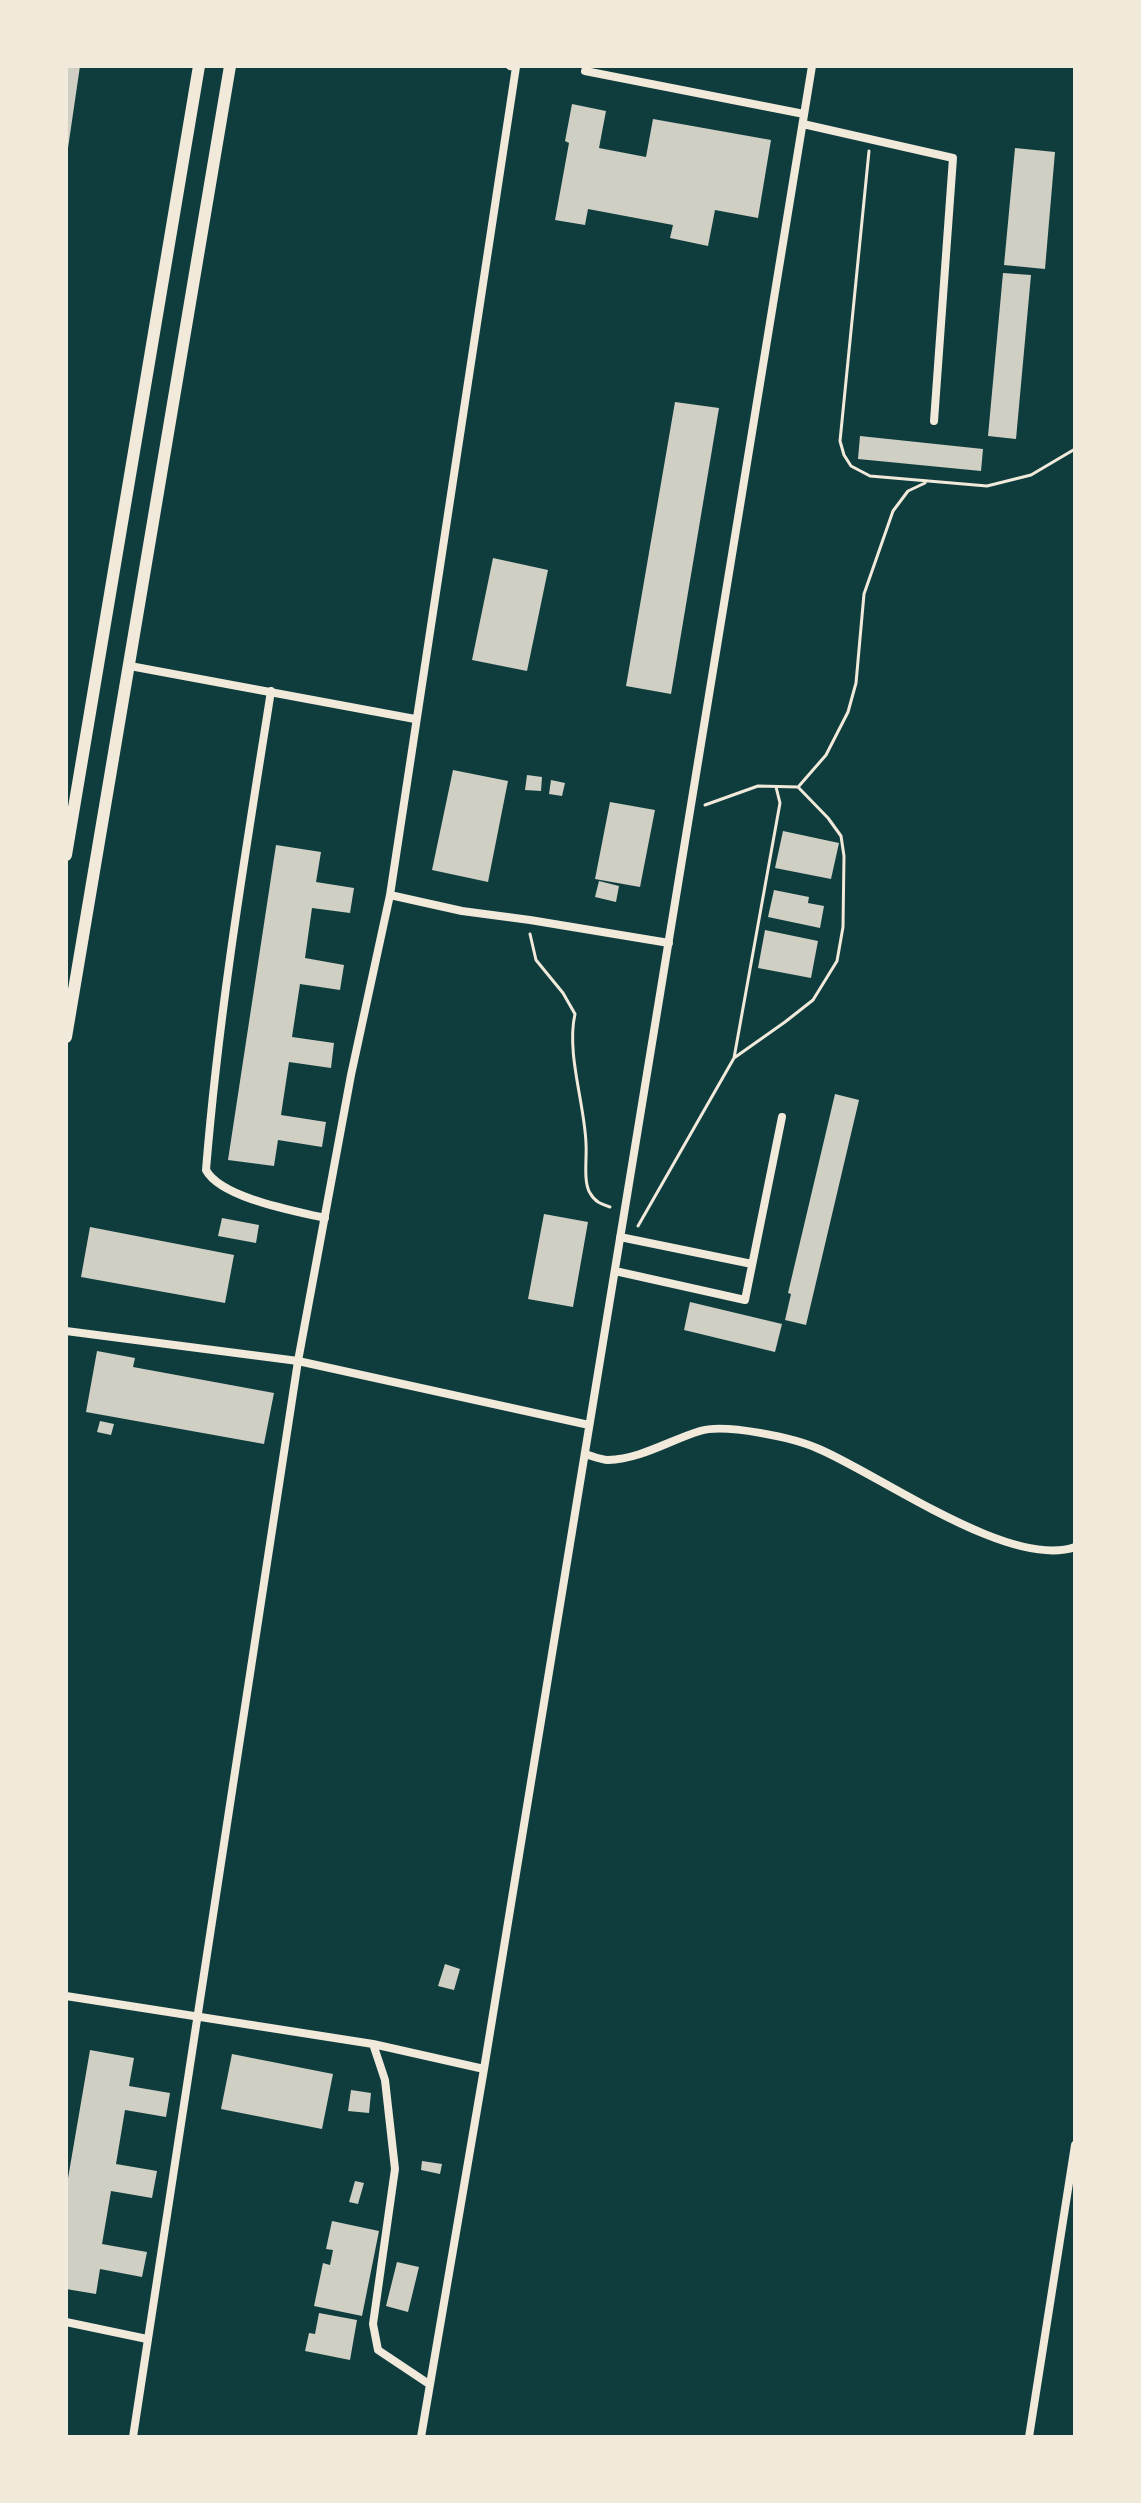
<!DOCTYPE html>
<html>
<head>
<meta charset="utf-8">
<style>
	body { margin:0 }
	#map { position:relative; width:1141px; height:2503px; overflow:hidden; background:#0f3d3e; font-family:Commissioner,sans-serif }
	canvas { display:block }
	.frame { position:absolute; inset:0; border:68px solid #f1e9da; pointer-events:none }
</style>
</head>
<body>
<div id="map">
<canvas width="1141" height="2503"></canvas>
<div class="frame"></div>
</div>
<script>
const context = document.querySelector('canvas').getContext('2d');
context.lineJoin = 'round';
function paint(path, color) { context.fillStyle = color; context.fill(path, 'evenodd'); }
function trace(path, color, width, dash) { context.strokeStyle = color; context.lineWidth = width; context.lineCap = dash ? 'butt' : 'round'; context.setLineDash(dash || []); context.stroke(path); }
paint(new Path2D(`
	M66,66H80L68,148H66Z
	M572,104L606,111L599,148L646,157L653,119L771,140L758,218L715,210L708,246L670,238L673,225L588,209L585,225L555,220L569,143L565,141Z
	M1015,148L1055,152L1045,269L1004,265Z
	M1003,273L1031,275L1016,439L988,436Z
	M675,402L719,408L671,694L626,686Z
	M860,436L983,449L981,471L858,459Z
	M493,558L548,570L527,671L472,660Z
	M453,770L508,781L488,882L432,870Z
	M527,775L542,777L541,791L525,790Z
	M551,780L565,783L562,796L549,794Z
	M610,802L655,810L640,887L595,879Z
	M783,831L839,843L831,879L775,868Z
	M276,845L321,852L316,882L354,888L350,913L312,908L305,958L344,965L340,990L300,984L292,1037L334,1043L331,1068L289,1062L281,1115L326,1122L322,1147L278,1140L274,1166L228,1160Z
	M599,881L619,886L616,902L595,897Z
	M774,890L809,897L808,903L824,906L820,928L768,917Z
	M765,930L818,941L811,978L758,968Z
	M835,1094L859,1100L806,1325L785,1320L791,1294L788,1293Z
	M544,1214L588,1222L573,1307L528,1299Z
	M222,1218L259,1225L256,1243L218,1236Z
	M90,1227L234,1255L225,1303L81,1277Z
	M690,1302L782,1324L775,1352L684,1330Z
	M97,1351L135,1358L133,1367L274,1393L264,1444L86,1412Z
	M100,1421L114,1424L111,1435L97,1432Z
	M445,1964L460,1969L454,1990L438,1986Z
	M90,2050L134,2058L129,2086L170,2093L166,2117L125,2110L116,2164L157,2171L152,2198L111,2191L102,2244L147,2252L142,2277L100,2269L96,2294L66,2289V2190Z
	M232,2054L333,2074L322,2129L221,2109Z
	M351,2090L371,2093L369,2113L348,2111Z
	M422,2161L442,2164L440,2174L421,2170Z
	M355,2181L364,2183L358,2204L349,2202Z
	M332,2221L379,2231L362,2316L314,2306L323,2263L330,2265L333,2250L326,2249Z
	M397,2262L419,2267L408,2312L386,2306Z
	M319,2313L357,2320L350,2360L305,2351L309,2333L315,2334Z`), '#cfcfc3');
trace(new Path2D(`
	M869,151L840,441L844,455L851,466L870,476L987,486L1031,475L1075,449
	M799,786L826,755L848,712L856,683L864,594L893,511L908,491L925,483
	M530,934L536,960L563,993L575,1014C566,1053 585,1105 586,1144C587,1158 583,1182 590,1193C595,1202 601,1204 610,1207
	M734,1058L780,803L776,787
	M638,1226L734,1058L785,1022L813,1000L837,961L843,927L844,856L841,836L828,818L798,787L758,786L705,805`), '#f1e9da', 3);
trace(new Path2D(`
	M585,71L804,114
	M803,124L953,158L934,421
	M130,666L415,719
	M271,691C246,850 219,1009 206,1170C221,1198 295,1211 325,1218
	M390,895L462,911L530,920L669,943
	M620,1237L752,1264
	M615,1271L745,1300L782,1117
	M66,1331L298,1361L589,1425
	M585,1454C592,1456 601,1460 608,1460C641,1459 670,1440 700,1431C725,1423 795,1438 819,1449C880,1475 1011,1570 1075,1547
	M66,1996L373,2044L484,2069
	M373,2044L385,2080L395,2169L373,2324L378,2350L429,2384
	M66,2322L147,2339
	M133,2437L298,1361L351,1075L390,895L516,67L510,66
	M421,2437L484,2069L812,66
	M1029,2437L1075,2145`), '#f1e9da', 8);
trace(new Path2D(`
	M66,855L199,66
	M66,1037L230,66`), '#f1e9da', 12);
</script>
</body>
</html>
